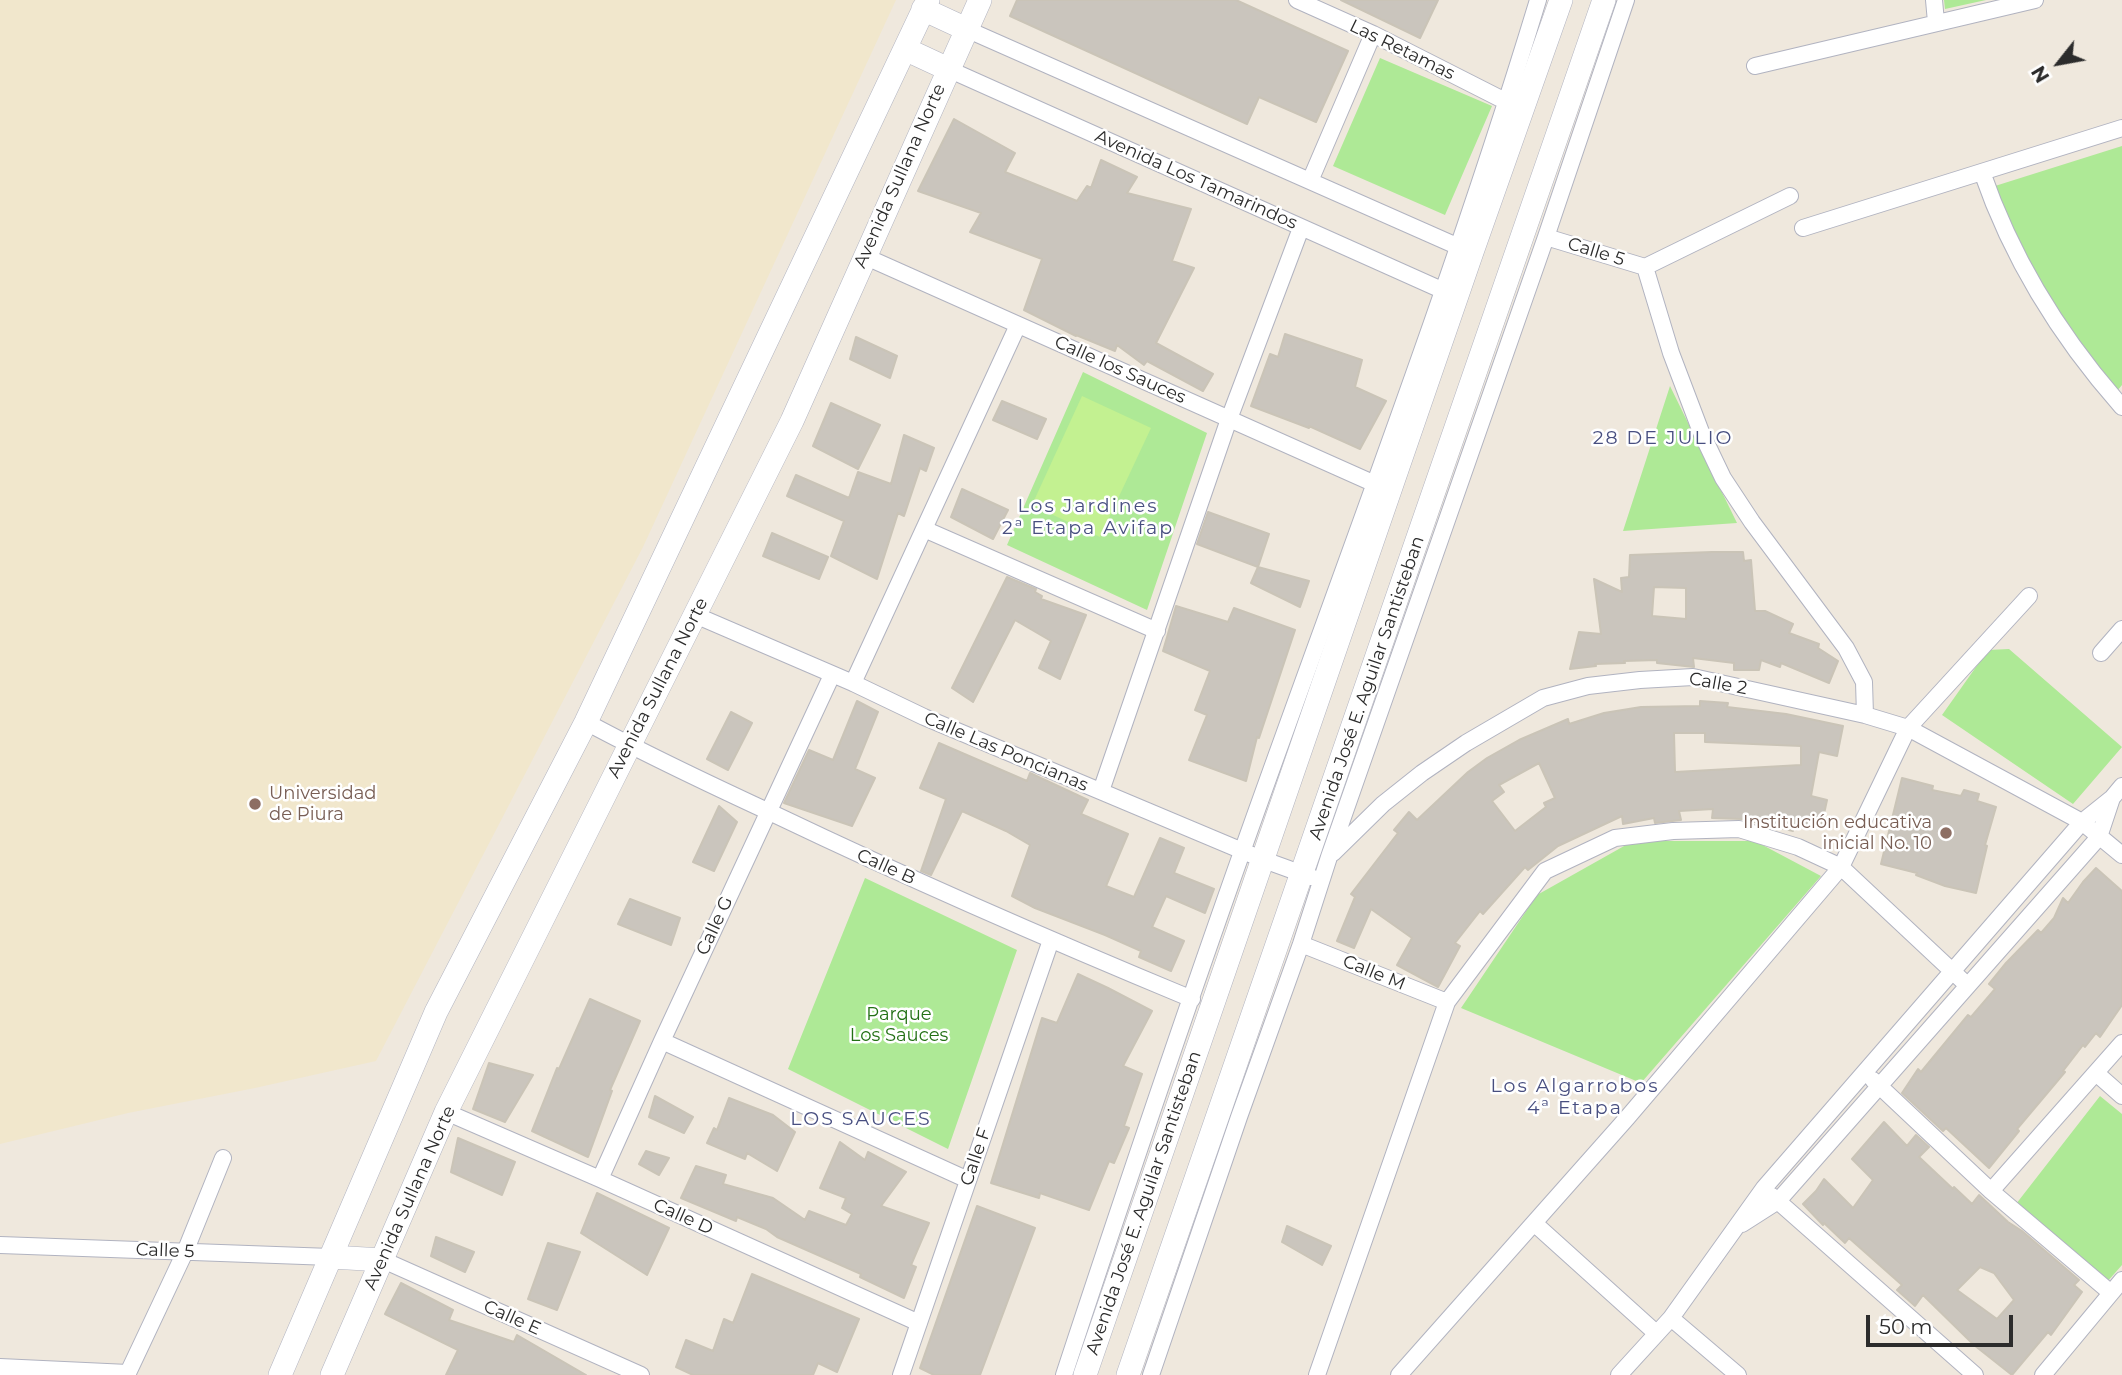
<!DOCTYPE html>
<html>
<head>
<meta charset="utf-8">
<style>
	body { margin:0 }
	#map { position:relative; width:2122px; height:1375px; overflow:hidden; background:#efe8dd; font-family:Montserrat,sans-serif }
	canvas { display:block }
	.north { position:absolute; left:2024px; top:28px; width:70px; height:70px; -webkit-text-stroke:5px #fff; paint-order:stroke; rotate:239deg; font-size:19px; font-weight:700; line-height:28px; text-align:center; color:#2c2c2c }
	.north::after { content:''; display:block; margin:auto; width:24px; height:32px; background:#2c2c2c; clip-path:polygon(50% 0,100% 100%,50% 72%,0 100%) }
	.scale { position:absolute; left:1866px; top:1315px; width:147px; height:32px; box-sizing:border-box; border:4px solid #2c2c2c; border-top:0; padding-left:9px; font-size:21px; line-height:24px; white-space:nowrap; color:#2c2c2c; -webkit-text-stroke:5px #fff; paint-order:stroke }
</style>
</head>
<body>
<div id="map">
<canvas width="2122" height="1375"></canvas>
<div class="north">N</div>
<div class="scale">50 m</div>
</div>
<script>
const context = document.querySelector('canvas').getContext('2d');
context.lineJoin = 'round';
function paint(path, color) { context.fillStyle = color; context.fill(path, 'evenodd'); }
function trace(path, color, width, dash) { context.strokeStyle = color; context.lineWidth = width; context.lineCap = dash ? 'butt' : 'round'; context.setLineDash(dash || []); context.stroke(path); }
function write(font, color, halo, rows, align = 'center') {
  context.font = font + ' Montserrat,sans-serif'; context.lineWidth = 5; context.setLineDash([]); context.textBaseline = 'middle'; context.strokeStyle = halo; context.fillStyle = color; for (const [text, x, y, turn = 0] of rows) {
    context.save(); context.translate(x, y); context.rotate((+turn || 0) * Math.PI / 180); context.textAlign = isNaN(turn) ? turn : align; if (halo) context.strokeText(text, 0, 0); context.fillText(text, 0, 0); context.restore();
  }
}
paint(new Path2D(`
	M0,0H896L643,547L376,1061L255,1088L128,1113L0,1144Z`), '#f1e7cc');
paint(new Path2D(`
	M1944,0H1986L1945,9Z
	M1380,58L1492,106L1445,215L1333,166Z
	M2122,146V385L2117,391L2081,347L2039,282L2007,223L1995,186Z
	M1083,372L1207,433L1147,610L1007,545Z
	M1670,386L1737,523L1623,531Z
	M2009,649L2122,747L2073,804L1942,715L1988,650Z
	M1633,841H1755L1821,876L1641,1083L1461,1008L1537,895Z
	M865,878L1017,950L948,1149L788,1069Z
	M2100,1096L2122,1114V1265L2107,1282L2016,1204Z`), '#aee996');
paint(new Path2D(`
	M1082,396L1151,428L1100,537L1032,505Z`), '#c3f191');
const building = new Path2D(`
	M1017,0H1236L1348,51L1316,122L1259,97L1247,124L1010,16Z
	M1341,0H1438L1420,38Z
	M954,119L1015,153L1005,172L1077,201L1087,186L1091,188L1101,160L1137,177L1127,193L1191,209L1172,261L1194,268L1156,343L1213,374L1203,391L1147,361L1144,365L1117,345L1115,351L1076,335V336L1024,310L1042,259L970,232L981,213L918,191Z
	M1285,334L1362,360L1355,387L1386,401L1360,449L1309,426V428L1251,406L1270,354L1278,357Z
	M856,337L897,356L890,378L850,359Z
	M1002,401L1046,419L1037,439L993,420Z
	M831,403L880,425L858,469L813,446Z
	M904,435L934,448L926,471L920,468L904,516L898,513L877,579L831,556L844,521L787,496L796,475L849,498L858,472L891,484Z
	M962,489L1008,510L993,539L951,517Z
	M1208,512L1269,534L1258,567L1197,544Z
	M772,533L828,557L819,579L763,556Z
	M1712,552H1743L1744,561L1751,560L1755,611H1765L1793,624L1789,633L1819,644L1818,648L1838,661L1829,683L1781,663L1780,667L1761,660L1759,670H1734V663L1693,658L1694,667L1657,663V660L1624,661L1625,663L1595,664L1596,666L1570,669L1579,632L1601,634L1594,579L1622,592L1621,578L1629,577L1630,555ZM1654,587L1686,588V619L1652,616Z
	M1258,567L1309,581L1300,607L1251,583Z
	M1007,577L1036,589L1035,592L1042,596L1041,599L1086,615L1060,679L1039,668L1051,641L1015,620L973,702L952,688Z
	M1176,606L1228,622L1234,608L1295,630L1259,738L1257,737L1246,781L1189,760L1207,715L1195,710L1210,671L1163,651Z
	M857,701L878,712L855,769L875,778L852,826L784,803L809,750L833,760Z
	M1700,701L1728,703L1727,707L1786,714L1843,726L1837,756L1819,752L1811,796L1827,800L1821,828L1794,823L1793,831L1742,819L1712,818L1713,809L1679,811L1681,820L1655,823L1654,818L1623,824L1622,816L1558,846L1528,870L1525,867L1483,914L1480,911L1455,943L1460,946L1438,987L1397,965L1412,938L1371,909L1354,948L1337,941L1355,897L1351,894L1398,833L1394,830L1409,812L1417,820L1468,772L1487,758L1519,740L1568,719L1569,724L1604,713L1641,707L1700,706ZM1674,733H1705V742L1801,746V765L1675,772ZM1539,763L1555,798L1544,803L1546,807L1515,831L1492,801L1504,792L1499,785Z
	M731,712L752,723L728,770L707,759Z
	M939,743L1027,781L1030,773L1088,800L1081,814L1128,834L1106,886L1134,897L1160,838L1184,848L1174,873L1214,889L1205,913L1166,896L1152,927L1184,941L1171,971L1139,957L1141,951L1105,935L1035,908L1012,896L1030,845L1006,831L962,811L931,875L921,871L946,799L920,788Z
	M1902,778L1933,786L1932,790L1961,796L1964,790L1979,794L1977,801L1996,807L1985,845L1987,846L1976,893L1945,886L1916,875L1917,873L1881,864Z
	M719,806L737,822L714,871L693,862Z
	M2096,868L2122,891V1005L2100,1037L2096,1033L2085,1047L2083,1045L2063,1071L2065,1072L2017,1129L2019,1131L1989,1168L1946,1128L1943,1131L1902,1093L1918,1069L1921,1072L1968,1015L1971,1017L1995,989L1989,984L2006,963L2038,930L2041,933L2054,918L2063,898L2068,903L2083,882Z
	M630,899L680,918L671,945L618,924Z
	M1078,974L1108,988L1152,1011L1123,1066L1142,1074L1124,1126L1129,1128L1114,1163L1109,1161L1089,1210L1040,1193L1039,1198L991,1183L1042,1018L1057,1023Z
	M590,999L640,1021L610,1090L612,1091L588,1157L532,1131L557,1068L559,1069Z
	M489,1063L533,1075L505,1122L473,1109Z
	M655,1096L693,1117L684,1133L649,1117Z
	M729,1098L773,1115L795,1132L777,1171L747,1153L745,1159L707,1143L714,1128L717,1130Z
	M1884,1122L1907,1146L1916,1135L1929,1147L1919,1157L1953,1189L1954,1187L1972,1204L1979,1195L2008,1222L2022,1231L2079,1280L2074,1285L2082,1292L2051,1335L2048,1332L2012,1375L1974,1345L1923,1295L1915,1306L1897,1290L1902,1285L1849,1238L1845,1243L1824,1223L1823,1225L1803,1204L1816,1191L1824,1179L1853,1208L1873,1180L1852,1159ZM1980,1267L1994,1273L2014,1300L1997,1319L1957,1290Z
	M458,1138L515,1162L502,1195L451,1172Z
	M840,1142L865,1160L868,1152L906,1172L881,1206L929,1223L911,1265L916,1267L904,1298L860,1277L861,1274L777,1237L766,1229L737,1217L736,1221L681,1198L696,1166L726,1175L723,1184L773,1198L805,1220L809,1211L846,1225L852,1214L842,1208L846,1198L820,1188Z
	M646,1151L669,1158L659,1175L639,1164Z
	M597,1193L669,1228L647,1275L581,1233Z
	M977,1206L1035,1228L980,1375H934L920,1368Z
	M1287,1226L1331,1246L1322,1265L1282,1242Z
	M436,1237L474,1252L465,1272L431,1256Z
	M548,1243L580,1252L557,1310L528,1299Z
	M752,1274L859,1319L837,1372L818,1363L813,1375H693L676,1367L686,1340L713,1351L724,1319L733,1323Z
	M401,1283L453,1310L449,1320L514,1342L517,1335L586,1375H446L458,1350L385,1314Z`);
paint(building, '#cac5bd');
trace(building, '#cac4b7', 2);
const minor = new Path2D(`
	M1297,0L1373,34L1507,102
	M1934,0L1936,22
	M966,29L1459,247
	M1755,66L2035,0
	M948,69L1444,291
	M1982,172C2012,259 2061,338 2122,407
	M1310,181L1373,34
	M1803,228L2122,128
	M1546,237L1645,267
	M864,256L1375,484
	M1645,267L1671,353L1701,432L1723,478L1752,522L1846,648L1864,682L1865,715
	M1645,267L1790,196
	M924,529L1157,631
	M695,615L853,683L924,717L1264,860L1311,877
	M2101,653L2122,629
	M853,683L1018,325
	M586,722C649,756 713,786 778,816C914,881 1052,941 1192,999
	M1101,791L1229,419L1301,228
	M1333,853L1383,804L1422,773L1466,743L1543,698L1588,686L1640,680L1693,677L1865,715L1908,728L2082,822L2122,855
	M1301,944L1447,1002
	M662,1041L968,1180
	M2096,1073L2122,1096
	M1873,1080L1991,1191L2111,1293
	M446,1112L600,1179L919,1323
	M600,1179L662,1041L832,675
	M1991,1191L2122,1043
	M1772,1196L1975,1375
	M1534,1223L1656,1333
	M1742,1224L1778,1201L2099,837L2112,798
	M0,1245L331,1257
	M383,1260L641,1375
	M1671,1318L1738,1375
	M0,1367L128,1373
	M127,1375L185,1252L223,1158
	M901,1375L1051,940
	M1064,1375C1122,1199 1181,1024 1243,849C1343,567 1451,287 1538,0
	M1151,1375L1239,1117L1301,944L1329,857L1546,237L1626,0
	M1317,1375L1447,1002L1545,871L1615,838L1673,831L1739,829L1798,847L1841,867L1967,985
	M1399,1375L1627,1118L1841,867L1908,728L2029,596
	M1619,1375L1671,1318L1764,1188L2082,822L2112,798L2122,786
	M2043,1375L2122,1280`);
const secondary = new Path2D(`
	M923,9L966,29
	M905,49L948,69
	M331,1257L383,1260
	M280,1375L436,1012L586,722L928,0
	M332,1375L446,1112L792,421L980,0
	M1085,1375L1472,252L1561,0
	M1128,1375L1604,0`);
trace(minor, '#b1b3c0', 18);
trace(secondary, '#b1b3c0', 24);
trace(minor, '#fff', 16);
trace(secondary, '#fff', 23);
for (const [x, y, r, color] of [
	[255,804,7,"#8d6e63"],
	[1946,833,7,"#8d6e63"]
]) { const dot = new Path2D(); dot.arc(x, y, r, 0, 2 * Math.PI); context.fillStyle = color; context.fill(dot); trace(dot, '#fff', 2.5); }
write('18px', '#2c2c2c', '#fff', [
	["Las Retamas",1402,50,26],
	["Avenida Sullana Norte",900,176,-66],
	["Avenida Los Tamarindos",1196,180,24],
	["Calle 5",1596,252,17],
	["Calle los Sauces",1120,370,24],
	["Calle 2",1718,684,10],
	["Avenida Sullana Norte",658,688,-63],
	["Avenida José E. Aguilar Santisteban",1367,688,-71],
	["Calle Las Poncianas",1006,752,23],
	["Calle B",886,867,24],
	["Calle G",715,926,-65],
	["Calle M",1374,973,22],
	["Calle F",976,1157,-71],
	["Avenida Sullana Norte",410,1198,-66],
	["Avenida José E. Aguilar Santisteban",1144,1203,-71],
	["Calle D",683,1217,24],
	["Calle 5",165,1251,2],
	["Calle E",512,1318,24]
]);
write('18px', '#785e54', '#fff', [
	["Universidad",269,794],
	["de Piura",269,815],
	["Institución educativa",1932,823,"right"],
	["inicial No. 10",1932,844,"right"]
], 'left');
write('18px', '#237015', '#fff', [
	["Parque",899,1015],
	["Los Sauces",899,1036]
]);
context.letterSpacing = '2px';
write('19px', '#484f80', '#fff', [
	["28 DE JULIO",1663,438],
	["Los Jardines",1088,506],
	["2ª Etapa Avifap",1088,528],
	["Los Algarrobos",1575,1086],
	["4ª Etapa",1575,1108],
	["LOS SAUCES",861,1119]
]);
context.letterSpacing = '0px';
</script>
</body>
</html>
